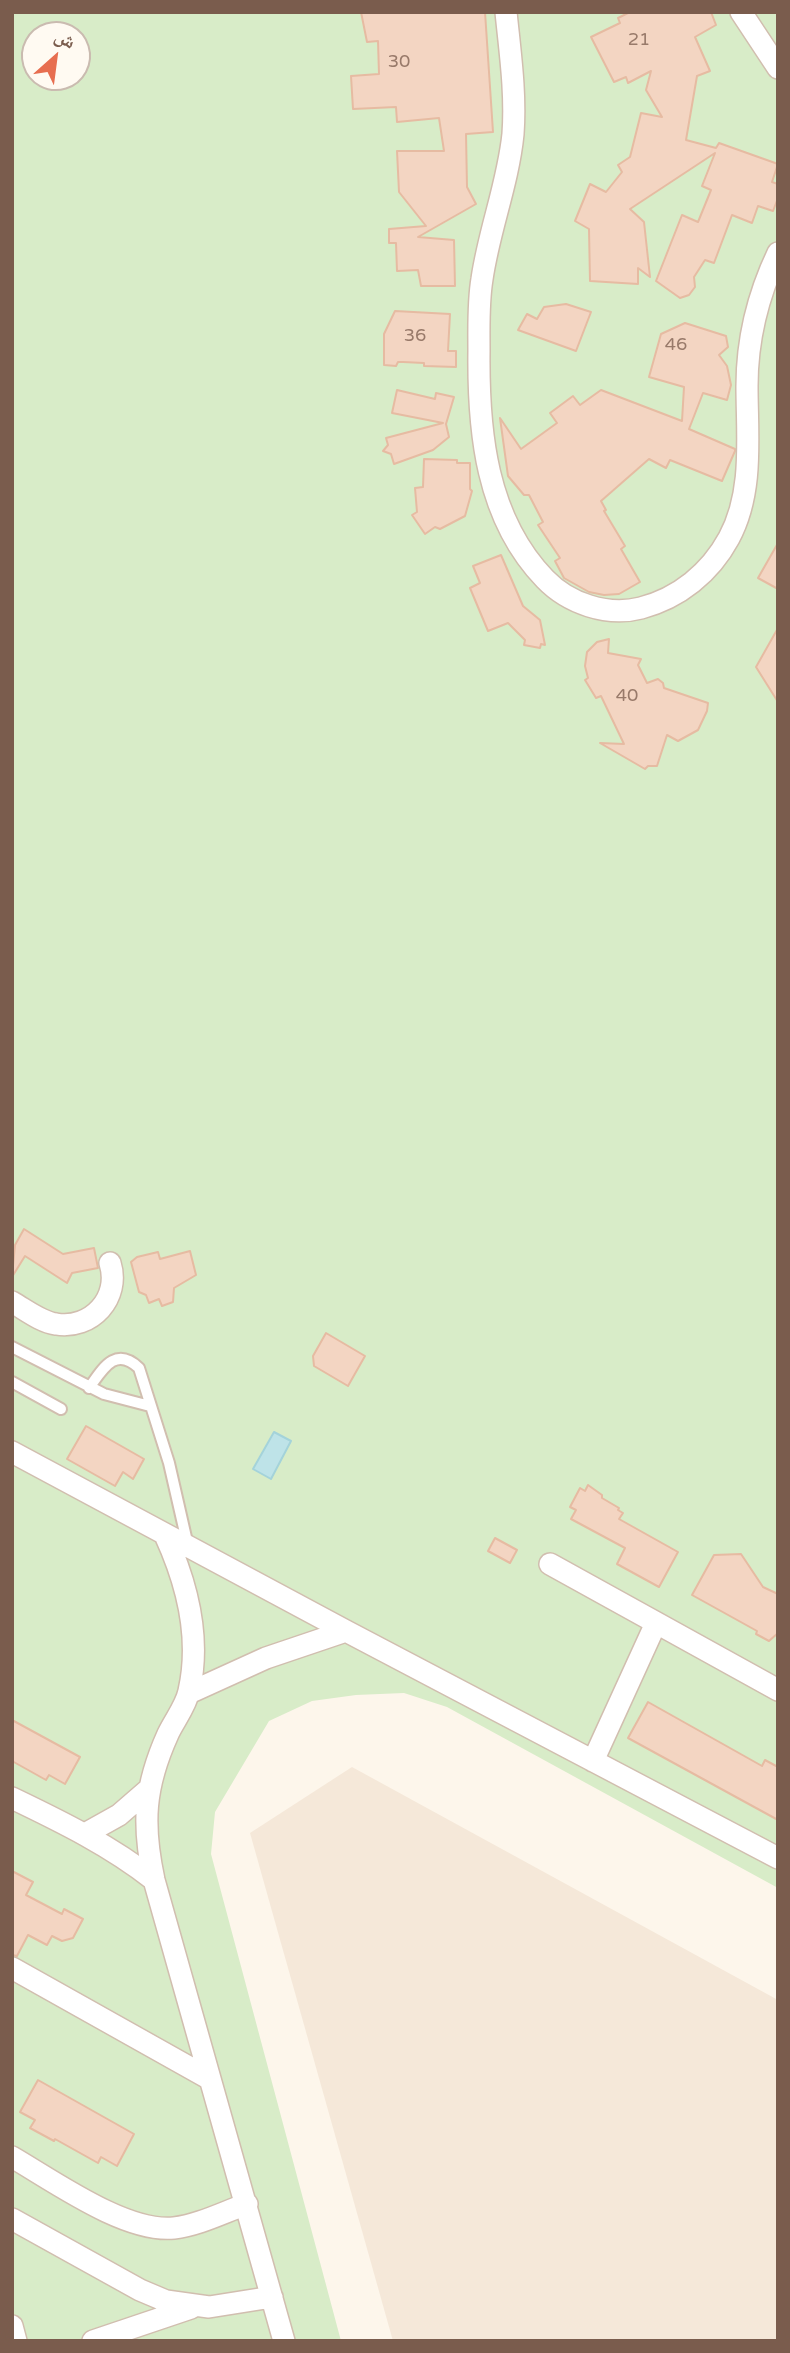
<!DOCTYPE html>
<html>
<head>
<meta charset="utf-8">
<style>
	body { margin:0 }
	#map { position:relative; width:790px; height:2353px; overflow:hidden; background:#fdf6eb; font-family:"Varela Round","Noto Naskh Arabic",sans-serif }
	canvas { display:block }
	.frame { position:absolute; inset:0; border:14px solid #7a5c4d; pointer-events:none }
	.north { position:absolute; left:21px; top:21px; width:70px; height:70px; box-sizing:border-box; background:#fffaf2; border:2px solid #cabbb0; border-radius:50%; rotate:28deg; font-size:19px; font-weight:700; line-height:28px; text-align:center; color:#7a5c4d }
	.north::after { content:''; display:block; margin:auto; width:24px; height:32px; background:#e76e50; clip-path:polygon(50% 0,100% 100%,50% 72%,0 100%) }
</style>
</head>
<body>
<div id="map">
<canvas width="790" height="2353"></canvas>
<div class="frame"></div>
<div class="north">ش</div>
</div>
<script>
const context = document.querySelector('canvas').getContext('2d');
context.lineJoin = 'round';
function paint(path, color) { context.fillStyle = color; context.fill(path, 'evenodd'); }
function trace(path, color, width, dash) { context.strokeStyle = color; context.lineWidth = width; context.lineCap = dash ? 'butt' : 'round'; context.setLineDash(dash || []); context.stroke(path); }
function write(font, color, halo, rows, align = 'center') {
  context.font = font + ' "Varela Round",sans-serif'; context.lineWidth = 5; context.setLineDash([]); context.textBaseline = 'middle'; context.strokeStyle = halo; context.fillStyle = color; for (const [text, x, y, turn = 0] of rows) {
    context.save(); context.translate(x, y); context.rotate((+turn || 0) * Math.PI / 180); context.textAlign = isNaN(turn) ? turn : align; if (halo) context.strokeText(text, 0, 0); context.fillText(text, 0, 0); context.restore();
  }
}
paint(new Path2D(`
	M352,1767L778,2000V2341H393L250,1833Z`), '#f5e8d9');
paint(new Path2D(`
	M12,12H778V1888L447,1707L404,1693L356,1695L312,1701L269,1721L215,1812L211,1854L341,2341H12ZM35,35H77V77H35Z`), '#d8ecc8');
const water = new Path2D(`
	M274,1432L291,1441L271,1479L253,1469Z`);
paint(water, '#bee3e8');
trace(water, '#a4d3da', 2);
const building = new Path2D(`
	M361,12H485L493,132L466,134L467,187L476,204L418,237L454,240L455,286H421L418,270L397,271L396,243H389V229L426,226L399,192L397,151H444L439,118L397,122L396,107L353,109L351,76L379,74L378,41L367,42Z
	M630,12H711L716,25L695,37L710,71L697,76L686,140L716,148L719,143L778,164L772,182L778,184V198L773,211L758,206L752,223L732,215L714,263L705,260L694,277L695,287L689,295L680,298L656,281L682,215L698,222L711,190L702,186L715,153L630,209L644,222L650,277L638,268V284L590,281L589,229L575,221L590,184L606,192L622,172L618,165L630,157L641,113L662,117L646,90L651,71L628,83L626,77L614,82L591,37L620,23L618,18Z
	M566,304L591,312L576,351L518,330L527,314L537,319L544,307Z
	M395,311L450,314L448,351H456V367L424,366V363L403,362H398L396,366L384,365V334Z
	M685,323L726,336L728,347L719,355L727,366L731,385L727,400L703,393L689,429L735,449V451L722,481L670,460L666,468L649,459L601,501L606,510L604,511L625,546L621,549L640,582L619,594L604,595L589,592L564,578L555,561L560,558L538,525L543,522L529,495H524L508,476L500,418L521,449L557,423L550,413L573,396L580,405L601,390L682,421L684,387L649,377L661,334Z
	M397,390L435,399L436,393L454,397L446,424L449,437L433,450L394,464L391,454L383,451L388,445L386,438L443,423L392,413Z
	M424,459L457,460V463H470V489L472,491L465,516L440,529L435,527L425,534L412,515L417,512L415,488L423,487Z
	M778,543V589L758,578Z
	M501,555L523,606L540,620L545,645L541,644L540,648L524,645L525,640L508,623L488,631L470,588L480,583L473,566Z
	M778,628V702L756,667Z
	M609,639L608,653L641,659L638,665L647,683L658,679L663,683L664,688L708,703L707,711L698,730L678,741L667,735L657,766H648L645,769L600,743L624,744L601,696L596,698L585,680L588,678L585,666L587,652L597,642Z
	M24,1229L63,1254L94,1248L98,1268L72,1273L67,1283L25,1256L12,1277L15,1245Z
	M190,1251L196,1275L174,1288L173,1302L162,1306L159,1299L149,1303L146,1295L139,1292L131,1262L137,1257L158,1252L160,1259Z
	M326,1333L365,1356L348,1386L314,1366L313,1356Z
	M86,1426L144,1459L133,1479L123,1472L115,1486L67,1459Z
	M588,1485L602,1495V1498L619,1508L618,1510L623,1513L619,1519L678,1552L659,1587L617,1564L625,1548L571,1519L576,1510L570,1507L580,1488L585,1491Z
	M495,1538L517,1550L510,1563L488,1551Z
	M741,1554L763,1587L778,1594V1633L769,1641L756,1634L757,1631L692,1595L714,1555Z
	M648,1702L762,1766L765,1760L778,1767V1820L628,1738Z
	M12,1720L80,1757L65,1784L49,1775L46,1780L12,1761Z
	M12,1871L33,1882L26,1895L62,1914L64,1909L83,1919L73,1938L62,1941L52,1936L47,1945L28,1935L17,1956L12,1955Z
	M38,2080L134,2134L117,2166L101,2157L98,2163L55,2139L54,2141L30,2128L35,2120L20,2112Z`);
paint(building, '#f3d5c2');
trace(building, '#e6bba2', 2);
const service = new Path2D(`
	M12,1347L104,1394L150,1406
	M12,1382L61,1409
	M89,1388C102,1370 115,1345 139,1368L169,1463L188,1546`);
const minor = new Path2D(`
	M506,12C510,52 516,93 513,134C508,184 489,230 482,279C478,303 479,328 479,351C478,431 486,518 545,579C568,603 607,617 641,608C679,598 710,573 729,538C754,492 747,436 747,386C747,339 758,295 778,253
	M741,12L778,68
	M12,1302C26,1310 41,1322 56,1324C91,1330 121,1298 110,1263
	M12,1452L346,1631L778,1858
	M165,1535C187,1583 201,1638 189,1691C186,1706 174,1721 168,1734C144,1787 142,1824 154,1880L284,2341
	M550,1564L778,1690
	M189,1693L266,1658L346,1631
	M593,1761L656,1623
	M12,1798C62,1822 111,1846 154,1880
	M85,1834L119,1815L149,1789
	M12,1968L210,2079
	M12,2157C55,2182 126,2233 174,2228C199,2225 224,2212 247,2204
	M12,2219L140,2290L166,2301L209,2307L272,2297
	M12,2326L16,2341
	M93,2341L191,2308`);
trace(service, '#d1beaf', 14);
trace(minor, '#d1beaf', 24);
trace(service, '#fff', 10);
trace(minor, '#fff', 21);
write('18px', '#987a6a', null, [
	["21",639,40],
	["30",399,62],
	["36",415,336],
	["46",676,345],
	["40",627,696]
]);
</script>
</body>
</html>
